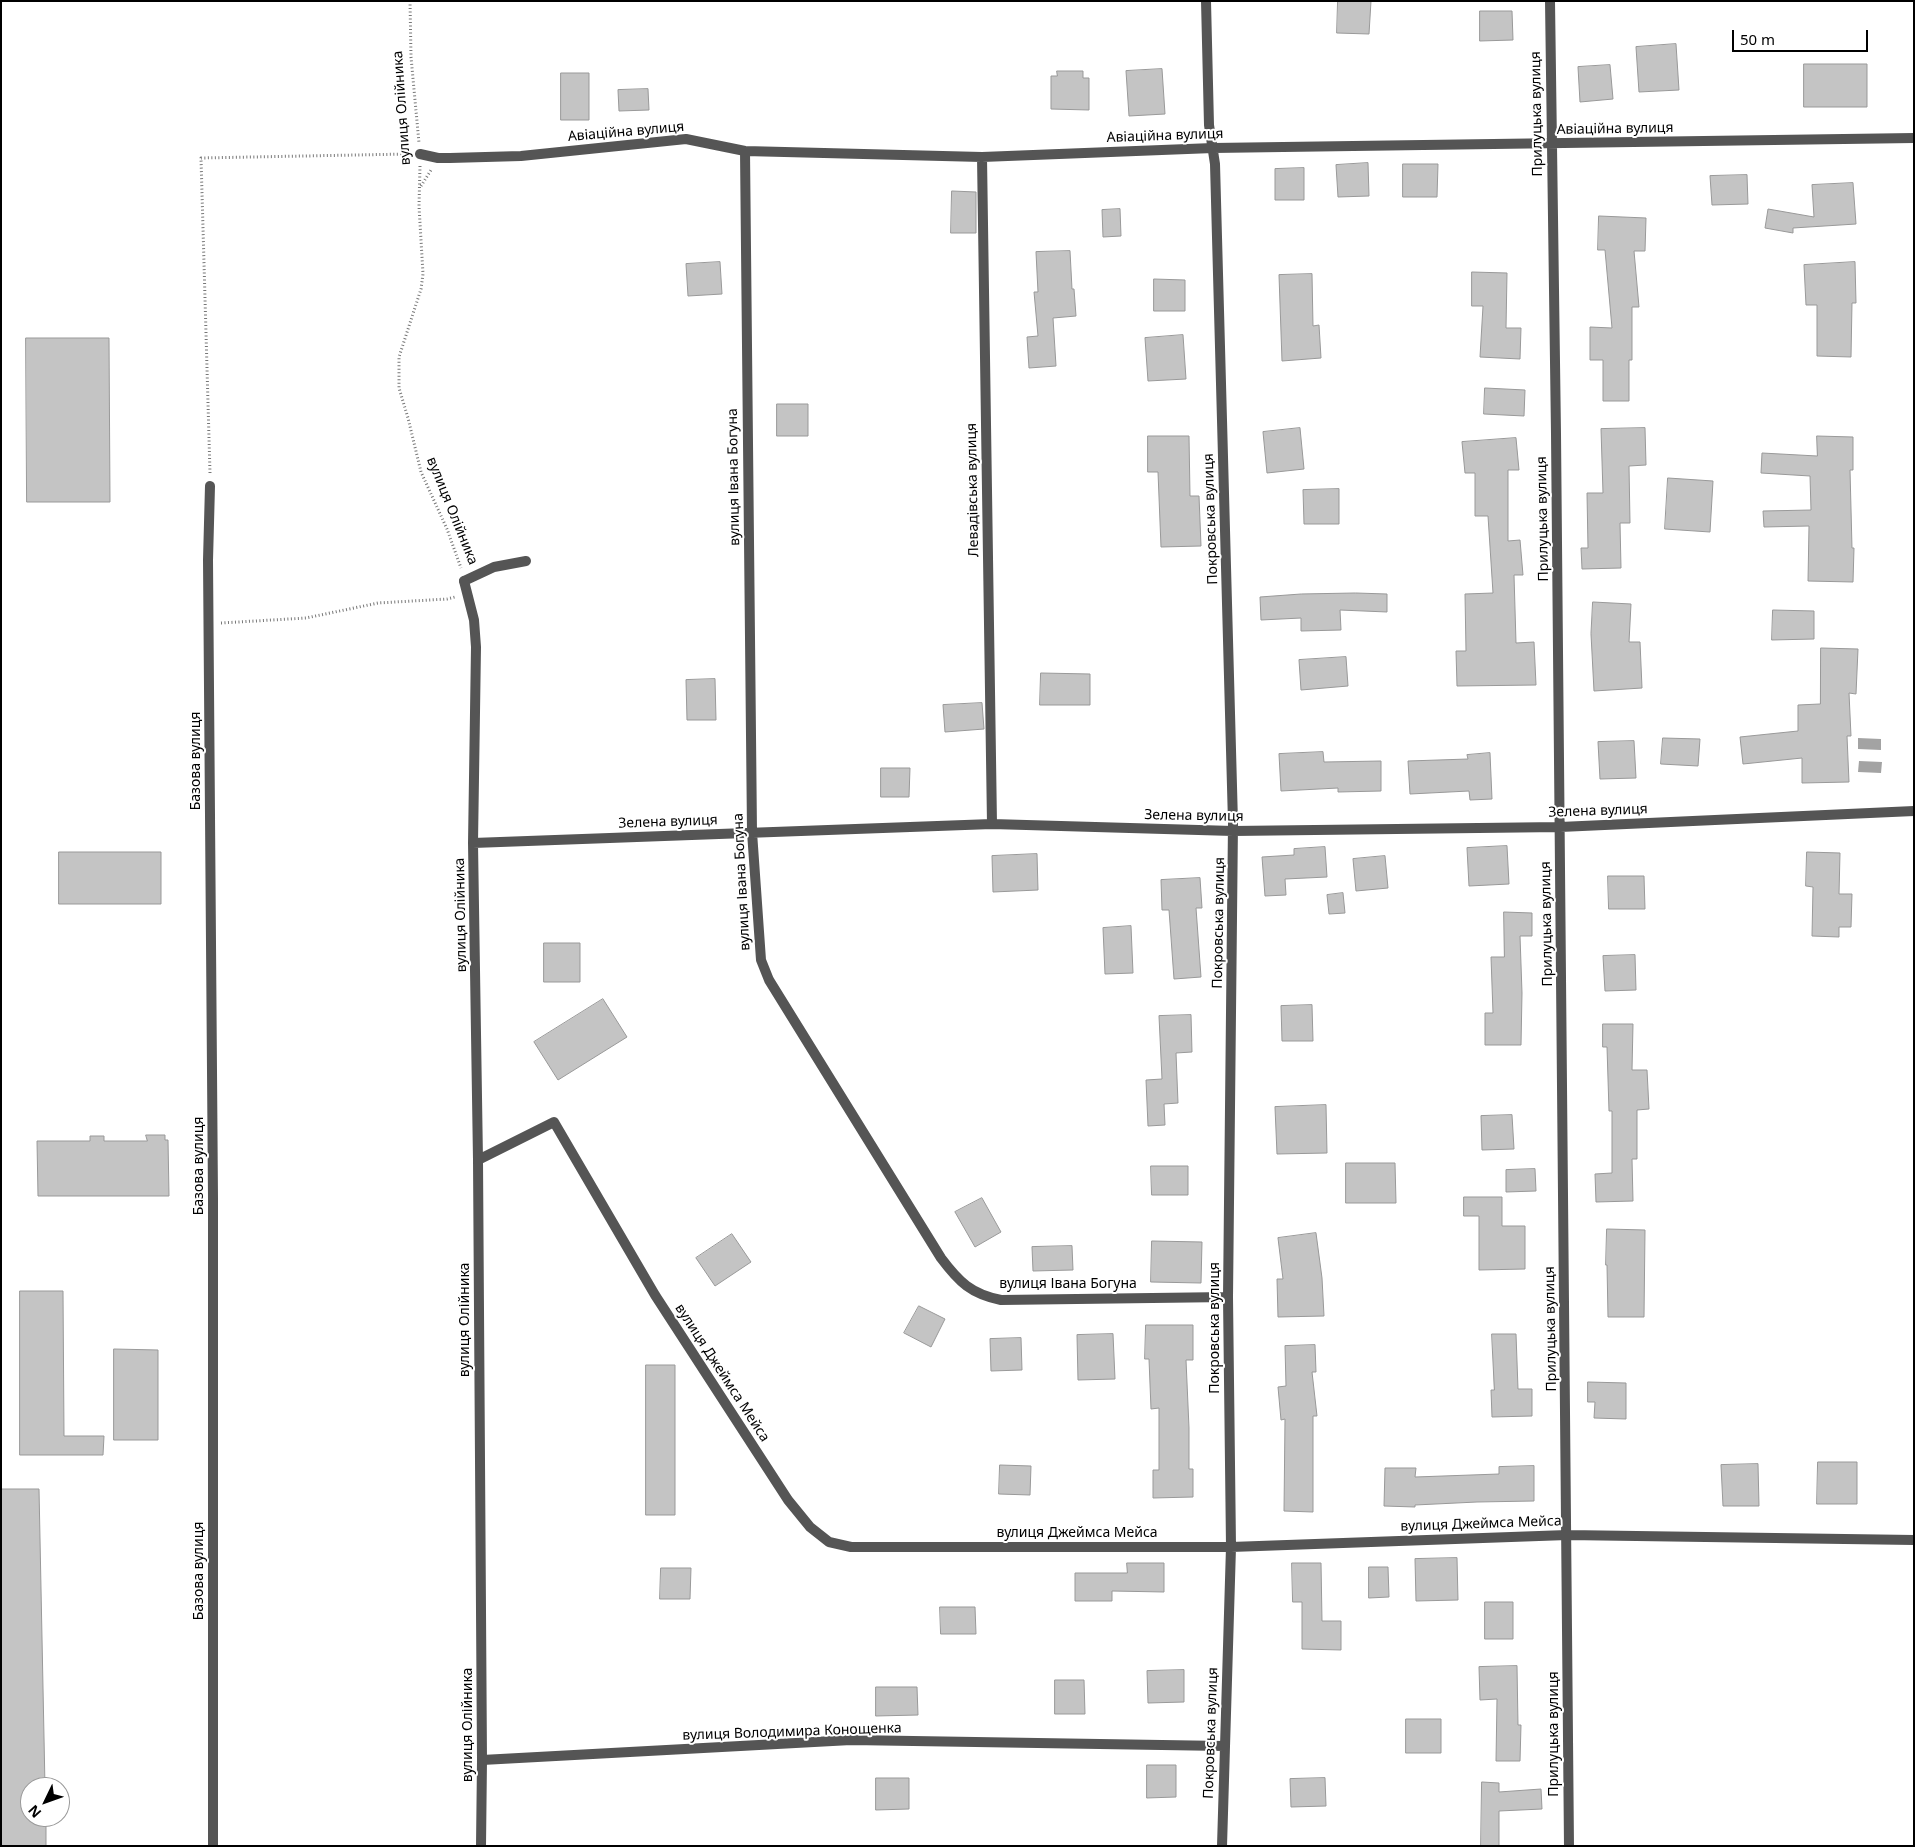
<!DOCTYPE html>
<html>
<head>
<meta charset="utf-8">
<style>
	body { margin:0 }
	#map { position:relative; width:1915px; height:1847px; overflow:hidden; background:#fff; font-family:"Noto Sans",sans-serif }
	canvas { display:block }
	.frame { position:absolute; inset:0; border:2px solid #000; pointer-events:none }
	.north { position:absolute; left:20px; top:1777px; width:50px; height:50px; box-sizing:border-box; background:#fff; border:1px solid #999; border-radius:50%; rotate:228deg; font-size:14px; font-weight:700; line-height:20px; text-align:center; color:#000 }
	.north::after { content:''; display:block; margin:auto; width:18px; height:22px; background:#000; clip-path:polygon(50% 0,100% 100%,50% 72%,0 100%) }
	.scale { position:absolute; left:1732px; top:30px; width:136px; height:22px; box-sizing:border-box; border:2px solid #000; border-top:0; padding-left:6px; font-size:15px; line-height:18px; white-space:nowrap; color:#000; -webkit-text-stroke:4px #fff; paint-order:stroke }
</style>
</head>
<body>
<div id="map">
<canvas width="1915" height="1847"></canvas>
<div class="frame"></div>
<div class="north">N</div>
<div class="scale">50 m</div>
</div>
<script>
const context = document.querySelector('canvas').getContext('2d');
context.lineJoin = 'round';
function paint(path, color) { context.fillStyle = color; context.fill(path, 'evenodd'); }
function trace(path, color, width, dash) { context.strokeStyle = color; context.lineWidth = width; context.lineCap = dash ? 'butt' : 'round'; context.setLineDash(dash || []); context.stroke(path); }
function write(font, color, halo, rows, align = 'center') {
  context.font = font + ' "Noto Sans",sans-serif'; context.lineWidth = 4; context.setLineDash([]); context.textBaseline = 'middle'; context.strokeStyle = halo; context.fillStyle = color; for (const [text, x, y, turn = 0] of rows) {
    context.save(); context.translate(x, y); context.rotate((+turn || 0) * Math.PI / 180); context.textAlign = isNaN(turn) ? turn : align; if (halo) context.strokeText(text, 0, 0); context.fillText(text, 0, 0); context.restore();
  }
}
paint(new Path2D(`
	M1858,738L1881,739V750L1858,749Z
	M1859,761L1882,762L1881,773L1858,772Z`), '#a3a3a3');
const building = new Path2D(`
	M1338,1H1371L1369,34L1337,33Z
	M1480,11H1512L1513,40L1480,41Z
	M1676,44L1679,90L1639,92L1636,47Z
	M1804,64H1867V107H1804Z
	M1610,65L1613,99L1580,102L1578,67Z
	M1162,69L1165,114L1129,116L1126,71Z
	M1057,71H1083V78H1089V110L1051,109V76H1057Z
	M561,73H589V120H561Z
	M648,89L649,110L619,111L618,90Z
	M1368,163L1369,196L1338,197L1336,165Z
	M1403,164H1438L1437,197H1403Z
	M1304,168V200H1275V169Z
	M1747,175L1748,204L1712,205L1710,176Z
	M1853,183L1856,224L1793,228V233L1765,228L1768,209L1814,217L1812,185Z
	M952,191L976,192V233H951Z
	M1120,209L1121,236L1103,237L1102,210Z
	M1599,216L1646,218L1645,251H1634L1639,307H1632V360H1629V401H1603V360H1590V327L1612,328L1605,250H1598Z
	M1070,251L1072,289H1074L1076,316L1053,318L1056,366L1029,368L1027,337L1038,336L1034,292H1038L1036,252Z
	M720,262L722,294L688,296L686,264Z
	M1855,262L1856,303H1852L1851,357L1817,356V305H1806L1804,265Z
	M1472,272L1507,273L1506,328H1521L1520,359L1480,357L1483,306H1472Z
	M1312,274L1313,326L1319,325L1321,358L1282,361L1279,275Z
	M1154,279L1185,280V311H1154Z
	M1183,335L1186,379L1148,381L1145,338Z
	M26,338H109L110,502H27Z
	M1485,388L1525,390L1524,416L1484,414Z
	M777,404H808V436H777Z
	M1300,428L1304,469L1267,473L1263,432Z
	M1645,428L1646,465L1629,466L1630,523H1620L1621,568L1582,569L1581,548H1588L1587,493H1603L1601,429Z
	M1148,436H1189L1190,496H1199L1201,546L1161,547L1158,472H1148Z
	M1817,436L1853,437V470H1850L1852,548H1854L1853,582L1808,581L1809,526L1764,527L1763,511L1811,510L1810,476L1761,473L1762,453L1817,456Z
	M1516,438L1519,470H1508V541L1520,540L1523,575H1514L1516,643L1534,642L1536,685L1457,686L1456,651H1466L1465,594L1493,593L1488,516H1475V473H1465L1462,442Z
	M1668,478L1713,481L1710,532L1665,529Z
	M1339,489V524H1304L1303,490Z
	M1356,593L1387,594V612L1340,610L1341,630L1301,631V618L1261,620L1260,597L1301,594Z
	M1593,602L1631,604L1629,642H1640L1642,688L1594,691L1591,634Z
	M1773,610L1814,611V639L1772,640Z
	M1821,648L1858,649L1856,694L1849,693L1851,736H1847L1849,782L1802,783V758L1743,764L1740,737L1798,731V705L1820,704Z
	M1346,657L1348,686L1301,690L1299,660Z
	M1041,673L1090,674V705H1040Z
	M715,679L716,720H687L686,680Z
	M982,703L984,729L945,732L943,705Z
	M1663,738L1700,739L1698,766L1661,764Z
	M1634,741L1636,778L1600,779L1598,742Z
	M1323,752L1324,762L1381,761V791L1338,792V788L1281,791L1279,754Z
	M1490,753L1492,799L1470,800L1469,791L1410,794L1408,761L1468,759L1467,755Z
	M881,768H910L909,797H881Z
	M1507,846L1509,884L1469,886L1467,848Z
	M1325,847L1327,877L1285,879L1286,895L1265,896L1262,857L1294,855V849Z
	M59,852H161V904H59Z
	M1807,852L1840,853L1839,894H1852L1851,927H1839V937L1812,936L1813,887L1806,886Z
	M1037,854L1038,890L993,892L992,856Z
	M1385,856L1388,888L1356,891L1353,859Z
	M1608,876H1644L1645,909H1609Z
	M1200,878L1202,908H1196L1201,977L1174,979L1169,910H1162L1161,880Z
	M1343,893L1345,913L1329,914L1327,895Z
	M1504,912L1532,913V936H1520L1522,993L1521,1045H1485V1013H1493L1491,957H1504Z
	M1131,926L1133,973L1105,974L1103,928Z
	M544,943H580V982H544Z
	M1635,955L1636,990L1605,991L1603,956Z
	M603,999L627,1037L558,1080L534,1042Z
	M1312,1005L1313,1041H1282L1281,1006Z
	M1191,1015L1192,1052L1176,1053L1178,1103L1164,1104L1165,1125L1148,1126L1146,1080L1162,1079L1159,1016Z
	M1603,1024H1633L1632,1070H1647L1649,1109L1637,1110V1159H1632L1633,1201L1596,1202L1595,1174L1612,1173V1111H1609L1607,1047H1603Z
	M1326,1105L1327,1153L1277,1154L1275,1107Z
	M1512,1115L1514,1149L1482,1150L1481,1116Z
	M146,1135H165V1140H168L169,1196H38L37,1141H90V1136H104V1141H147Z
	M1346,1163H1395L1396,1203H1346Z
	M1151,1166H1188V1195H1152Z
	M1535,1169L1536,1191L1506,1192V1170Z
	M1464,1197H1502V1226H1525V1269L1479,1270V1216H1464Z
	M982,1198L1001,1232L975,1247L955,1212Z
	M1607,1229L1645,1230L1644,1317H1608L1607,1265H1606Z
	M1316,1233L1322,1278L1324,1316L1278,1317L1277,1279H1283L1278,1238Z
	M732,1234L751,1262L715,1286L696,1258Z
	M1152,1241L1202,1242L1201,1283L1151,1282Z
	M1072,1246L1073,1270L1033,1271L1032,1247Z
	M20,1291H63L64,1436H104L103,1455H20Z
	M919,1306L945,1319L931,1347L904,1333Z
	M1146,1325H1193V1360H1186L1189,1428V1469H1193V1497L1153,1498V1470H1159V1408L1151,1409L1149,1359H1145Z
	M1113,1334L1115,1379L1078,1380L1077,1335Z
	M1492,1334H1516L1518,1389H1532V1416L1492,1417L1491,1390H1494Z
	M1021,1338L1022,1370L991,1371L990,1339Z
	M1315,1345L1316,1372H1312L1317,1416H1313V1512L1284,1511L1285,1419L1281,1420L1278,1387L1286,1386L1285,1346Z
	M114,1349L158,1350V1440H114Z
	M646,1365H675V1515H646Z
	M1588,1382L1626,1383V1419L1594,1418L1595,1402H1588Z
	M1818,1462H1857V1504H1817Z
	M1758,1464L1759,1506H1723L1721,1465Z
	M1000,1465L1031,1466L1030,1495L999,1494Z
	M1534,1466V1501L1477,1502L1415,1505V1507L1384,1506L1385,1468H1416L1415,1477L1499,1474V1467Z
	M1,1489H39L45,1787H30V1817H46V1846H1Z
	M1457,1558L1458,1600L1416,1601L1415,1559Z
	M1127,1563H1164V1592L1112,1591V1601H1075V1573H1127Z
	M1292,1563H1321L1322,1621H1341V1650L1302,1649V1602H1293Z
	M1369,1567H1388L1389,1597L1369,1598Z
	M661,1568H691L690,1599H660Z
	M1485,1602H1513V1639H1485Z
	M940,1607H975L976,1634H941Z
	M1517,1666L1518,1725H1521L1520,1761H1496L1497,1699L1480,1700L1479,1667Z
	M1184,1670V1702L1148,1703L1147,1671Z
	M1055,1680H1084L1085,1714H1055Z
	M876,1687H917L918,1715L876,1716Z
	M1406,1719H1441V1753H1406Z
	M1147,1765H1176V1797L1147,1798Z
	M876,1778H909V1809L876,1810Z
	M1325,1778L1326,1806L1291,1807L1290,1779Z
	M1482,1782L1499,1783V1792L1541,1789L1542,1809L1499,1811V1846H1481Z`);
paint(building, '#c4c4c4');
trace(building, '#999', 1);
trace(new Path2D(`
	M410,1L411,57L419,143
	M420,166L419,206L423,274L421,289L399,357V388L408,418L421,472L447,529L461,568
	M421,186L431,170
	M210,473L201,158L407,154
	M221,623L306,618L378,603L447,599L455,597`), '#777', 3, [1, 2.5]);
trace(new Path2D(`
	M464,581L494,567L526,561`), '#555', 10);
trace(new Path2D(`
	M1206,1L1209,125L1215,164L1233,823L1228,1297L1231,1547L1222,1846
	M1550,1L1556,434L1569,1846
	M745,151L752,832L761,960L769,980L941,1258C959,1282 971,1294 1001,1300L1228,1297
	M420,154L438,158H450L521,156L686,139L745,151L982,157L1213,148L1914,138
	M982,157L992,824
	M210,486L208,560L213,1198V1846
	M464,581L474,620L476,647L473,843L478,1160L482,1760L481,1846
	M473,843L992,824L1233,831L1560,827L1914,811
	M478,1160L554,1122L655,1295L788,1500L810,1527L829,1542L851,1547H1231L1567,1535L1914,1540
	M482,1760L851,1740L1224,1746`), '#555', 10);
write('14px', '#000', '#fff', [
	["вулиця Олійника",402,108,-94],
	["Прилуцька вулиця",1537,114,-91],
	["Авіаційна вулиця",1615,129,-1],
	["Авіаційна вулиця",626,132,-5],
	["Авіаційна вулиця",1165,136,-2],
	["вулиця Івана Богуна",734,477,-91],
	["Левадівська вулиця",973,490,-91],
	["вулиця Олійника",452,511,68],
	["Покровська вулиця",1211,519,-92],
	["Прилуцька вулиця",1543,519,-91],
	["Базова вулиця",196,761,-90],
	["Зелена вулиця",1598,811,-2],
	["Зелена вулиця",1194,816,1],
	["Зелена вулиця",668,822,-2],
	["вулиця Івана Богуна",742,882,-93],
	["вулиця Олійника",461,915,-91],
	["Покровська вулиця",1219,923,-89],
	["Прилуцька вулиця",1547,924,-91],
	["Базова вулиця",199,1166,-90],
	["вулиця Івана Богуна",1068,1284],
	["вулиця Олійника",465,1320,-90],
	["Покровська вулиця",1215,1328,-90],
	["Прилуцька вулиця",1551,1329,-91],
	["вулиця Джеймса Мейса",722,1373,57],
	["вулиця Джеймса Мейса",1481,1524,-2],
	["вулиця Джеймса Мейса",1077,1533],
	["Базова вулиця",199,1571,-90],
	["вулиця Олійника",468,1725,-90],
	["вулиця Володимира Конощенка",792,1732,-2],
	["Покровська вулиця",1211,1733,-88],
	["Прилуцька вулиця",1554,1734,-90]
]);
</script>
</body>
</html>
